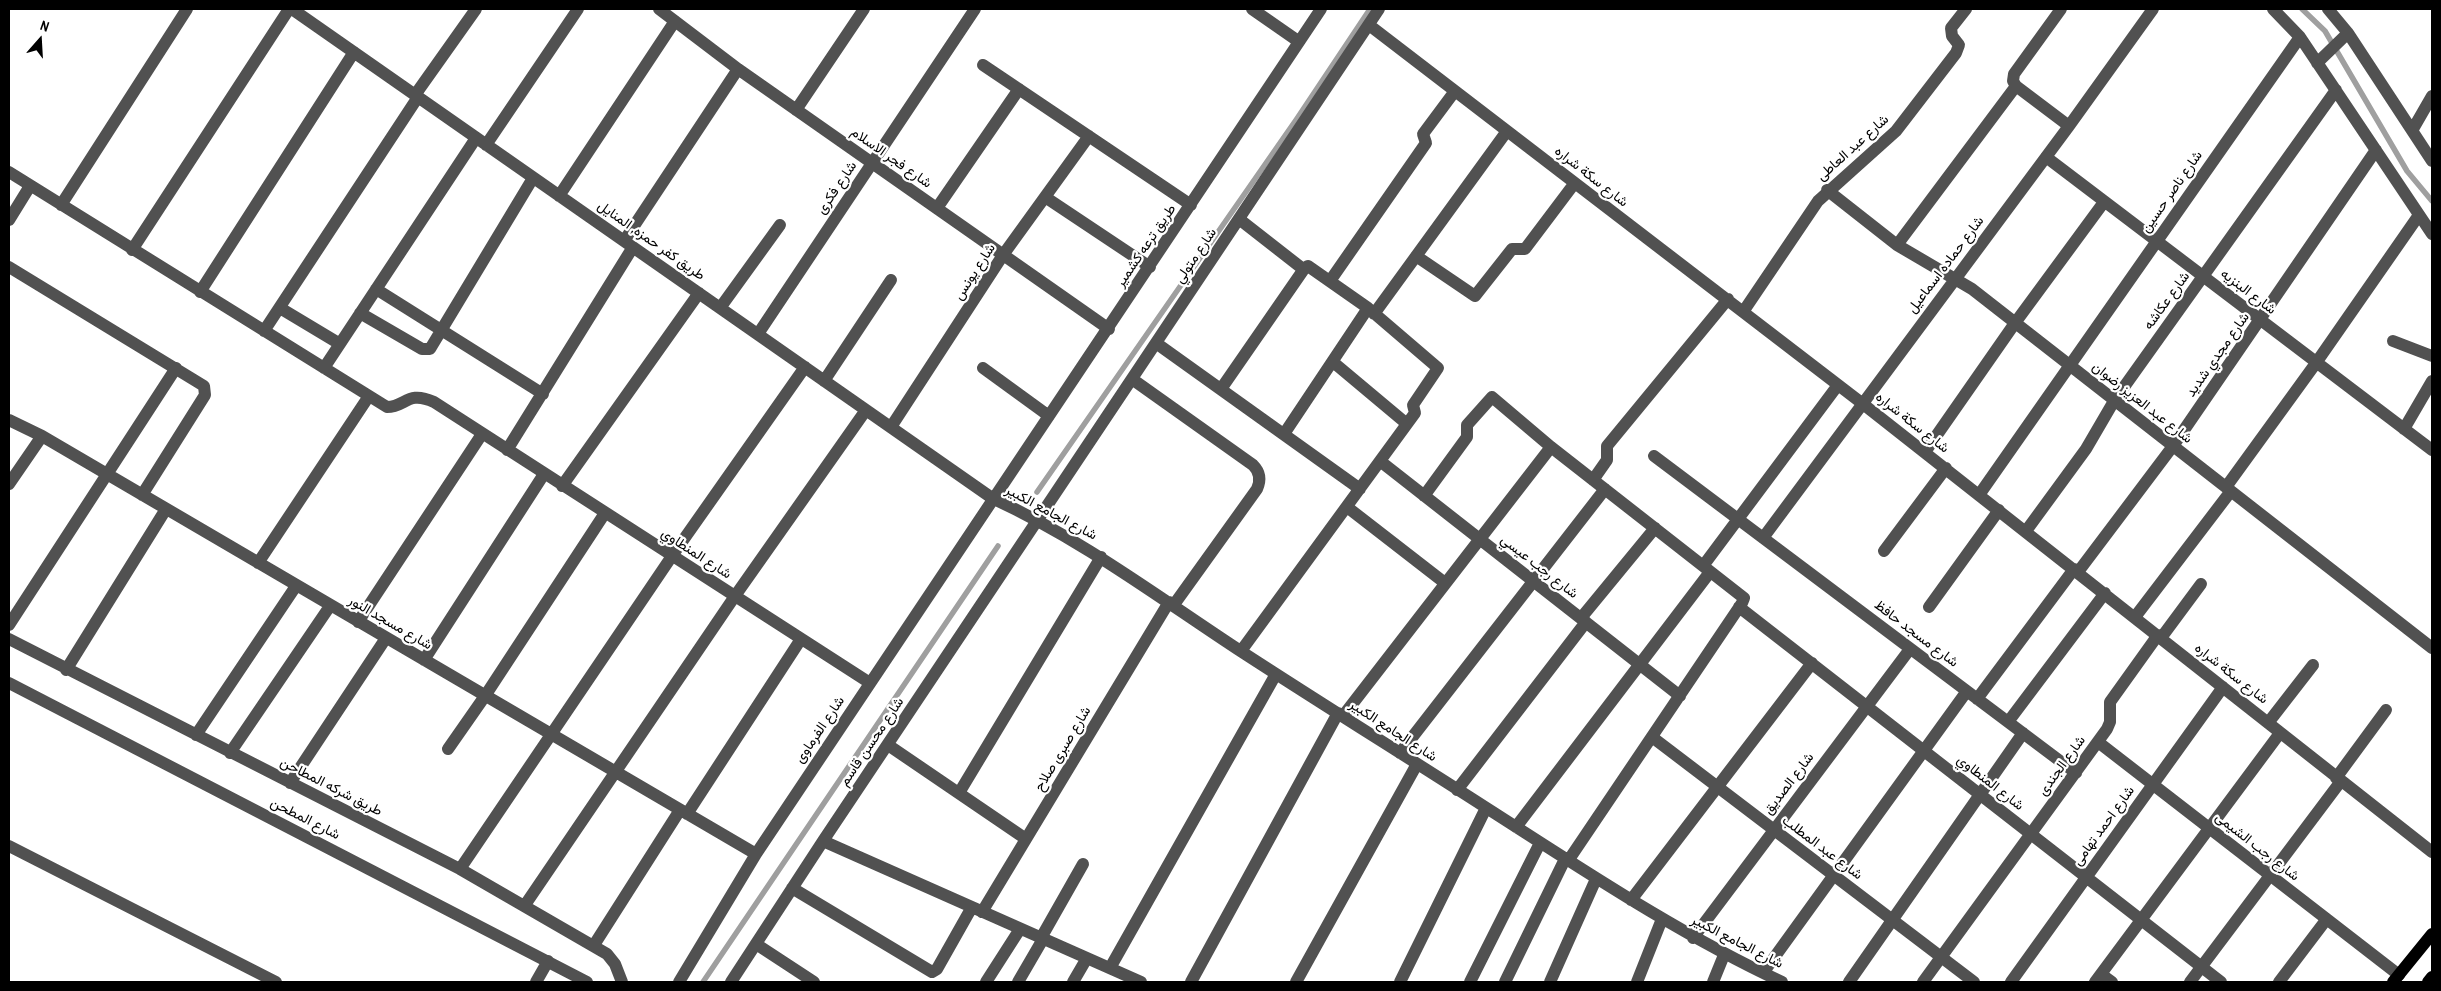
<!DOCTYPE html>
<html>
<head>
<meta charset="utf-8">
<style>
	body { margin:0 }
	#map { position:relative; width:2441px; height:991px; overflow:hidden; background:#fff; font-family:"Archivo Narrow",sans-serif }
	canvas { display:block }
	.frame { position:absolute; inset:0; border:10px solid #000; pointer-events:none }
	.north { position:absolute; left:15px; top:15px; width:50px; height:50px; -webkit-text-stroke:4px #fff; paint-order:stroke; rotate:19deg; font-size:14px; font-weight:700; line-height:20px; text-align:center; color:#000 }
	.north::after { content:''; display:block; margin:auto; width:18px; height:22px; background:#000; clip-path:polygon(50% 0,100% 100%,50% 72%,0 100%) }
</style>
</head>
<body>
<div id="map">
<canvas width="2441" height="991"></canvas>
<div class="frame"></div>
<div class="north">N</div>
</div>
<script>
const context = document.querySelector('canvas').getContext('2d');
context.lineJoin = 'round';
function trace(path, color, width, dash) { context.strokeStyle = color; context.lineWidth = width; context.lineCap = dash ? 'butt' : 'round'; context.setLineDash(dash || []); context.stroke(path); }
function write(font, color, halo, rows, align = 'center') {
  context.font = font + ' "Archivo Narrow",Vazirmatn,sans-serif'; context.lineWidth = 4.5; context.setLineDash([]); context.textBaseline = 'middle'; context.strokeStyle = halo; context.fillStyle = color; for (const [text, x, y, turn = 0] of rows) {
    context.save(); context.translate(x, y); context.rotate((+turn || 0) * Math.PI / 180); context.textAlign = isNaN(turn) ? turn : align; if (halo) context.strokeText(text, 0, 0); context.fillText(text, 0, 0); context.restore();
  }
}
trace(new Path2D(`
	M2302,9L2325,31L2407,171L2432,201
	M1037,492L1296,120L1370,9
	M703,982L998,546`), '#9f9f9f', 5.5);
trace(new Path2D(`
	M292,9L992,498C1083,540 1158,597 1242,652C1322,704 1404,755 1485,807C1582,869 1677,933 1782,982
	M659,9L738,69L1109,329
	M1252,9L1298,41
	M2061,9L2014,74L2013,81L2016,86L2069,126
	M2273,9L2300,37L2432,234
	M2328,9L2348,33L2432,161
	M1369,25L1863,404L2432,852
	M2317,63L2348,33
	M983,65L1191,205
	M415,95L476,9
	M796,110L864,9
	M2413,129L2432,96
	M486,145L578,9
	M2046,157L2432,450
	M9,172L387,407C406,407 407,390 434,402L870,683
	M1827,190L1897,245L1972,289L2432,648
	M559,196L675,21
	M1045,197L1150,267
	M61,205L187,9
	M937,208L1019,89
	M1239,219L1303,269L1308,266L1368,308L1438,368L1413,405L1415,413L1241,651
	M9,220L30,186
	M624,241L738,69
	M1897,245L2016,86
	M132,250L289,9
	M1416,256L1475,296L1512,249H1525L1574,184
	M9,267L204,386L205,395L142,495
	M1330,281L1426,143L1423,134L1455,91
	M376,289L543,394
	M200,292L354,52
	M280,308L340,344
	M720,308L780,225
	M1743,312L1818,201L1896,131L1956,53L1959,45L1952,36L1951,28L1966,9
	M360,313L422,349H430L533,178
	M1374,314L1507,131
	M264,331L418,97
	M758,334L975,9
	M2393,341L2432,356
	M1156,343L1360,489
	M1333,362L1407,424
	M324,368L476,138
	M983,368L1049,416
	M1132,379L1253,465C1260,472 1261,480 1257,489L1173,606
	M824,381L891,280
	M1221,389L1304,269
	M9,420L42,436L756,854
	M891,427L1003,255L1089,136
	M2404,429L2432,381
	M1284,434L1368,308
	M507,450L633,247
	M1925,452L2015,323L2104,202
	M1654,456L2076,773
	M1380,461L1680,696
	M1593,480L1607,460V446L1728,299
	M9,484L42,436
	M562,486L699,293
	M2226,487L2316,363L2419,215
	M1979,495L2300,37
	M1424,496L1467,437V425L1492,397L1551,447L1744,598L1742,603L1568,861
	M1347,507L1445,583
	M2026,531L2086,449L2114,401L2336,90
	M1763,538L2069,126L2153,9
	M1884,551L1946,468
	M258,563L369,396
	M1703,566L1838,385
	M2078,572L2173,446L2376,150
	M1739,607L2221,982
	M1929,607L1999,510
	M2135,617L2231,491
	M1581,618L1655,528
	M358,622L482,434
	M9,625L176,368
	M2161,638L2201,584
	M9,639L460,869L607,954L615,964L622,982
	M424,660L544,474
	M66,670L166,509
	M9,683L587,982
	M1977,699L2074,569
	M1343,716L1551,447
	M2008,722L2105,593
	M2268,723L2313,665
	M196,735L296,586
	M1652,737L1974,982
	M2098,742L2399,975
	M888,745L1026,839
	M448,749L485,696L605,513
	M230,753L330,606
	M1400,753L1605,489
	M2336,778L2386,710
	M290,783L386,638
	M1457,790L1586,622
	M959,793L1101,557
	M687,814L801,639
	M1516,827L1710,572
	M823,841L1141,982
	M9,846L276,982
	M460,869L672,556L805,367
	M792,888L932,972L937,969L972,907
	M1631,900L1812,663
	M525,905L735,596L866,410
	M982,912L1169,602
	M1041,938L1083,864
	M1693,938L1910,649
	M756,944L814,982
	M594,945L680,810
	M1110,968L1276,674
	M1763,973L1967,691
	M2101,974L2112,982
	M536,982L548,961
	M679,982L756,854L1321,9
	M731,982L823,841L1379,9
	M986,982L1020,929
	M1018,982L1043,939
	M1073,982L1087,958
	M1191,982L1338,713
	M1296,982L1417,764
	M1400,982L1486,808
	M1470,982L1540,843
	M1505,982L1565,859
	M1550,982L1596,879
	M1637,982L1662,919
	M1713,982L1724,955
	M1849,982L2023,733
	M1923,982L2107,729L2110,722V702L2158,635
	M2011,982L2223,687
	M2095,982L2280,733
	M2190,982L2341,781
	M2279,982L2326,920`), '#515151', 12);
trace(new Path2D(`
	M2393,982L2432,934
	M2428,982L2432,977`), '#000', 12);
write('14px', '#000', '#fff', [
	["شارع عبد العاطى",1853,148,-42],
	["شارع فجر الاسلام",891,158,35],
	["شارع سكة شراره",1591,177,38],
	["شارع فكرى",837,188,-56],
	["شارع ناصر حسين",2172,192,-55],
	["طريق كفر حمزه, المنايل",651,241,35],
	["طريق ترعه كشمير",1146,246,-56],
	["شارع متولي",1196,256,-56],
	["شارع حماده اسماعيل",1946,265,-53],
	["شارع يونس",975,272,-57],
	["شارع البنزيه",2248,292,37],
	["شارع عكاشه",2167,301,-54],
	["شارع مجدي شديد",2218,355,-55],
	["شارع عبد العزيز رضوان",2142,403,38],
	["شارع سكة شراره",1912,423,38],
	["شارع الجامع الكبير",1051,513,28],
	["شارع المنطاوي",696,554,33],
	["شارع رجب عيسي",1539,567,38],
	["شارع مسجد النور",390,623,30],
	["شارع مسجد حافظ",1916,634,37],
	["شارع سكة شراره",2231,674,38],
	["شارع الفرماوى",820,730,-56],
	["شارع الجامع الكبير",1393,731,33],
	["شارع محسن قاسم",872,742,-56],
	["شارع صبرى صلاح",1063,749,-59],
	["شارع الجندى",2062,766,-54],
	["شارع المنطاوي",1990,783,38],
	["شارع الصديق",1789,784,-53],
	["طريق شركه المطاحن",331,787,27],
	["شارع المطحن",305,819,27],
	["شارع احمد تهامى",2104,826,-54],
	["شارع رجب الشيمى",2257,847,38],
	["شارع عبد المطلب",1822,848,37],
	["شارع الجامع الكبير",1737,942,27]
]);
</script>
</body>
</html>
